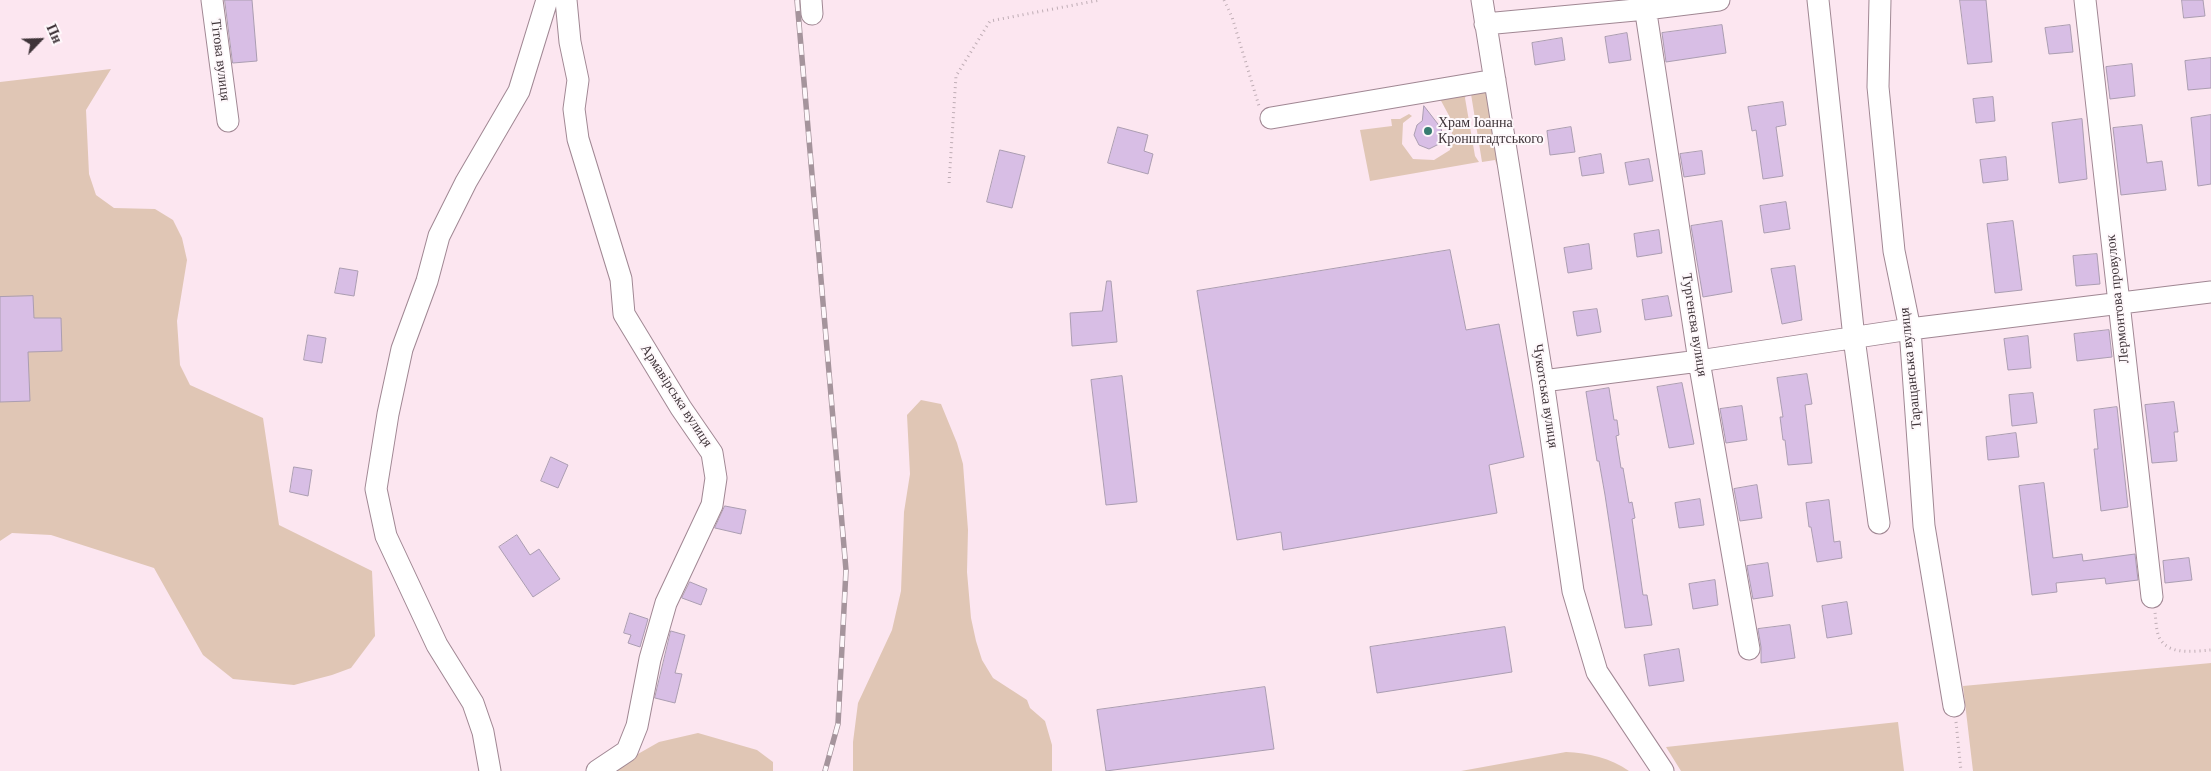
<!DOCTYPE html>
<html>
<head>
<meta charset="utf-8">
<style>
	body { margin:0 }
	#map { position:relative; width:2211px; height:771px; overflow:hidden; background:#fce6f0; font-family:Georgia,serif }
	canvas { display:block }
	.north { position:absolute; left:15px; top:15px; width:50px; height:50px; -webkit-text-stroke:4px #fef8fb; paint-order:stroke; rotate:66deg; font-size:14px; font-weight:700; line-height:20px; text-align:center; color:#3f3439 }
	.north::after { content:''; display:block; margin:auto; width:18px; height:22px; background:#3f3439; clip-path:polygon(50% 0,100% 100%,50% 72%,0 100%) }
</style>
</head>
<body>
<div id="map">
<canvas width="2211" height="771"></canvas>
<div class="north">Пн</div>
</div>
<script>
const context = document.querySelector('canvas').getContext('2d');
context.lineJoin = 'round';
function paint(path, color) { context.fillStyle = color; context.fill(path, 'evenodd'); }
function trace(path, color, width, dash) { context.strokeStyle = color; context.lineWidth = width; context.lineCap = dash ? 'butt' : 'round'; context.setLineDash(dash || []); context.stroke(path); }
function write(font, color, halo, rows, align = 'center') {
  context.font = font + ' Georgia,serif'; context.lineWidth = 4; context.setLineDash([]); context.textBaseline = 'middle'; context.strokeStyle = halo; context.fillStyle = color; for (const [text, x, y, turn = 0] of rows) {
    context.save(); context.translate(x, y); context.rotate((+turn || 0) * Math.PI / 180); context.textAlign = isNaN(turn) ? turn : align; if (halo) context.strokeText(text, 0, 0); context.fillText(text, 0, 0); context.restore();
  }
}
paint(new Path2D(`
	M111,69L86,110L89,174L96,195L114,208L155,209L173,220L182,238L187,260L177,321L180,365L190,385L263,418L279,525L372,571L375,636L351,668L332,675L294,685L233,679L203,655L154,568L51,535L12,533L0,541V82Z
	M1491,90L1503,182L1495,160L1482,162L1471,94Z
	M1467,92L1465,98L1475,156L1479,162L1370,181L1360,130L1392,126L1391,119H1400L1409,114L1412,116L1403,123L1402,144L1413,159L1434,160L1450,150L1453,123L1439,97Z
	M921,400L941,404L957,443L963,464L968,530L967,572L971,618L976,641L982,660L993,678L1027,700L1030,708L1045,721L1052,745V771H853V742L858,703L892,630L901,591L904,512L910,474L907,415Z
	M2211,663V771H1973L1963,686Z
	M1898,722L1904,771H1681L1666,747Z
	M698,733L757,750L773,762V771H608L659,742Z
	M1566,752C1588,753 1611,758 1629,771H1461Z`), '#e0c6b5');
const building = new Path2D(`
	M225,0H252L257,61L233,63Z
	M1960,0H1986L1992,62L1968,64Z
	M2182,0H2203L2205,16L2184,18Z
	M1722,25L1726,53L1666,62L1662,33Z
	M2070,25L2073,52L2049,54L2045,28Z
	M1627,33L1631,60L1609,63L1605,37Z
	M1562,38L1565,60L1535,65L1532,43Z
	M2211,58V88L2188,90L2185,61Z
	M2132,64L2135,96L2110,99L2106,67Z
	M1993,97L1995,121L1976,123L1973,99Z
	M1783,102L1786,125L1776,127L1783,176L1763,179L1756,130L1752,131L1748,107Z
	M1424,106L1441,128L1442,133L1439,144L1429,149L1419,145L1414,135L1417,125L1422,121Z
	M2211,115V184L2198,186L2191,118Z
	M2082,119L2087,179L2059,183L2052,123Z
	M2142,125L2147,163L2162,161L2166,190L2121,195L2113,128Z
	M1118,127L1148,135L1144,151L1153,154L1148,174L1108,163Z
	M1571,127L1575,152L1550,155L1547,131Z
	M1000,150L1025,156L1012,208L987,202Z
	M1702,151L1705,174L1684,177L1680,154Z
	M1601,154L1604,173L1582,176L1579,158Z
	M2006,157L2008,180L1983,183L1980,160Z
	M1649,159L1653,181L1629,185L1625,163Z
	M1786,202L1790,229L1764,233L1760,206Z
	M1722,221L1732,292L1703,297L1691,226Z
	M2013,221L2022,290L1995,293L1987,224Z
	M1659,230L1662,253L1637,257L1634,234Z
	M1589,244L1592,269L1568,273L1564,248Z
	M1450,250L1466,330L1499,324L1524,457L1489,465L1497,513L1283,550L1281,532L1237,540L1197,291Z
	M2097,254L2100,284L2076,286L2073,256Z
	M1795,266L1802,320L1782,324L1771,269Z
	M340,268L358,271L354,296L335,293Z
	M1107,281H1111L1117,342L1072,346L1070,313L1102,311Z
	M33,296L34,318H61L62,351L28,352L30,401L0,402V297Z
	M1668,296L1672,316L1645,320L1642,300Z
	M1597,309L1601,332L1577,336L1573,312Z
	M2109,330L2112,357L2077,361L2074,334Z
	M308,335L326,338L322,363L304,360Z
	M2028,336L2031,368L2008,370L2004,339Z
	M1807,374L1812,404L1805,405L1812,463L1788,465L1785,440H1783L1780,417H1783L1777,378Z
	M1122,376L1137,502L1106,505L1091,380Z
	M1682,383L1694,444L1669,448L1657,387Z
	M1609,388L1614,420H1617L1619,435L1616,436L1621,468H1623L1629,503L1632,502L1635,518L1632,519L1643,595H1647L1652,625L1625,628L1605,495L1599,461H1597L1586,392Z
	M2033,393L2037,423L2012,426L2009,395Z
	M2174,402L2178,432H2174L2177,461L2152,463L2145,405Z
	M1742,406L1747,440L1726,443L1720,409Z
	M2117,407L2128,507L2101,511L2094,449H2098L2094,410Z
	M2016,433L2019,457L1988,460L1986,437Z
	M551,457L568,465L558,488L541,481Z
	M294,467L312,470L308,496L290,492Z
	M2044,483L2053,558L2082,554L2083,561L2135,554L2138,580L2106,584L2105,578L2056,583L2057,592L2032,595L2019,486Z
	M1757,485L1762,518L1740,521L1734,489Z
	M1700,499L1704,525L1679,528L1675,503Z
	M1829,500L1834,542L1840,541L1842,558L1817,562L1811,527H1809L1806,503Z
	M725,506L746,510L741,534L715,528Z
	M517,535L530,555L539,549L560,579L533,597L499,547Z
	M2189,558L2192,580L2165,583L2163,561Z
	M1768,563L1773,596L1753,599L1747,566Z
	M1715,580L1718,605L1693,609L1689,584Z
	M690,582L707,589L701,605L682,598Z
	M1847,602L1852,634L1827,638L1822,606Z
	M630,613L648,619L640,647L628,643L631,635L624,633Z
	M1790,625L1795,658L1761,663V647L1758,629Z
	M1505,627L1512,672L1377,693L1370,647Z
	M671,631L685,635L675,673L682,674L675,703L655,698Z
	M1679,649L1684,681L1649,686L1644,655Z
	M1265,687L1274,749L1106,771L1097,710Z`);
paint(building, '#d8bee5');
trace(building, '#ab9db1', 1);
const minor = new Path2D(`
	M212,0L228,121
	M566,0L570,42L578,80L574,109L578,139L621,279L624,314L681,408L712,453L716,478L712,505L666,603L650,659L637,726L627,751L597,771
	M811,0L812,14
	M1482,0L1543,381L1573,591L1597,672L1663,771
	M1644,0L1699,361L1749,649
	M1818,0L1854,338L1879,523
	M1880,0L1878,87L1894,251L1910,329L1924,526L1954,706
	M2085,0L2152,597
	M1485,24L1646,9L1719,0
	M1271,118L1495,80
	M1543,381L1699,361L1910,329L2211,292
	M490,771L483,732L473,703L437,645L386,536L376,489L388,414L402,349L427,281L439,236L466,182L519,91L547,0`);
trace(minor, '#a08793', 23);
trace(new Path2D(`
	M1224,0L1232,17L1259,106
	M949,183L956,76L990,21L1100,0
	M2155,613C2156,620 2156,630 2159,637C2168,656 2194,651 2211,650
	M1956,722L1961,771`), '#bfadb5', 3, [1, 4]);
trace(minor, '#fff', 21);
const rail = new Path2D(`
	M797,0L846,570L838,724L825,771`);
trace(rail, '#a5949c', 5.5);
trace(rail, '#fef8fb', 4, [11]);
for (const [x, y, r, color] of [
	[1428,131,5,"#377c71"]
]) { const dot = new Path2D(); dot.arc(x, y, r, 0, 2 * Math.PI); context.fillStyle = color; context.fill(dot); trace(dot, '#fef8fb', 2); }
write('14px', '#3f3439', '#fef8fb', [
	["Тітова вулиця",220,60,83],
	["Лермонтова провулок",2118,299,-96],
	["Тургенєва вулиця",1694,325,81],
	["Таращанська вулиця",1911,368,-96],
	["Армавірська вулиця",676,396,57],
	["Чукотська вулиця",1545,396,81]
]);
write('14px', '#3f3439', '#fef8fb', [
	["Храм Іоанна",1438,123],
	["Кронштадтського",1438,139]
], 'left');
</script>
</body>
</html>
